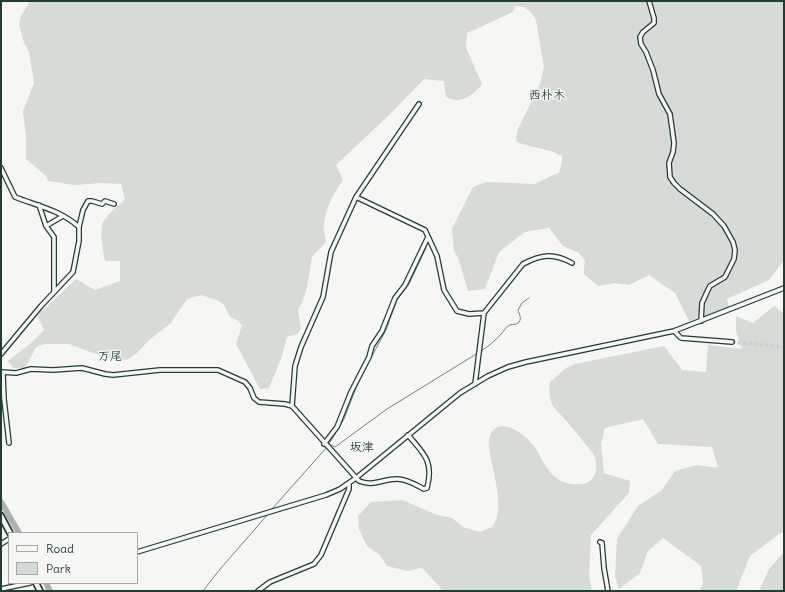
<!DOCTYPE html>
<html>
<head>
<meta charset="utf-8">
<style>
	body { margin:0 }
	#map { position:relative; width:785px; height:592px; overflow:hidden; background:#f6f6f2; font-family:Delius,sans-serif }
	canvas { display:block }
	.frame { position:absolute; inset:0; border:2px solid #1f3d34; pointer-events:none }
	.legend { position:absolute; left:8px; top:532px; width:130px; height:52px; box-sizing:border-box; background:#f6f6f2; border:1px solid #a0aca6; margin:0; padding:5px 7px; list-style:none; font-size:12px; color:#1f3d34 }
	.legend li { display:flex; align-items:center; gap:8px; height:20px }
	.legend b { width:20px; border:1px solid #a0aca6 }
</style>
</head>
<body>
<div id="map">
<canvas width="785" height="592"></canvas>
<div class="frame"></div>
<ul class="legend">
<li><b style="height:5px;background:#f6f6f2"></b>Road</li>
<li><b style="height:11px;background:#d6dbd6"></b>Park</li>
</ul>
</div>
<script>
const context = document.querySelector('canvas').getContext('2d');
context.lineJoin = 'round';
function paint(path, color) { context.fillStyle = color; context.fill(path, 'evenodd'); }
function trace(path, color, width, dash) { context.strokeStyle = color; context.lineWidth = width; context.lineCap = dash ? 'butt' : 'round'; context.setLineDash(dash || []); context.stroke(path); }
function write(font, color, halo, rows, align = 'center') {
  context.font = font + ' Delius,"Klee One",sans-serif'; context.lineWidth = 3; context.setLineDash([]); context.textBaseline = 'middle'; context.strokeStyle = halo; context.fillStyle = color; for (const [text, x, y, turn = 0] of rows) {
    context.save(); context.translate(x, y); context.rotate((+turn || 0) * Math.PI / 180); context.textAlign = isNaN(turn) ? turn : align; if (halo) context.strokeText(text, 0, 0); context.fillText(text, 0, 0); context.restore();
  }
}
paint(new Path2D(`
	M30,1H784V260L769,280L727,299L729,307L689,321L675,293L649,275L629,285L615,283L598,286L584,274V268L585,261L579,253L563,246L549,228L525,232L499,252L485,289L468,291L459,260L454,250L452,229L473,187L486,182L535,184L551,176L559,173L562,161V156C548,148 531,148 517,142L516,137L518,129L540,84L544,67L536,20L530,11L523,7L516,6L513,12L467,33L466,48L482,84C477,91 468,99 458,100C455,101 450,98 446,97L444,81L424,79L391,113L336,165L343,180C334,192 326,208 324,223C323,229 325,236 326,242L312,257L307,287L303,301L298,310L301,329L297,334L287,337L281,359L269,388L260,389L236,344L242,325L237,320L230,317L224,305L219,301L201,295L187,299L171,323L149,340L137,353L127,360L104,357L69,344H45L36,347L25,368H13L8,361L31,343L44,330L37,316L76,279L95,290L120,281V261H105C103,250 100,236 102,225C104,217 119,205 125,199L121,184L102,183L74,185L48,181L46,176L26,159V137L23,111L34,83L29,52L24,43L19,24L21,16Z
	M774,306L784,314V532L779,534L750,556L736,591H699L703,583L701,566L663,538L648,551L640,573L619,589L615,576L617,539L638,506L662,490L675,471L697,465L718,468L712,447L658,444L643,419L605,428L601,444L604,473L630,481L629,493L591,535L589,575L592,591H442L439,586L422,568L407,571L387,566L380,555L367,546L359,529L358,516L371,502L402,500L437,515L452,518L463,527L476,531L480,532L492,527C507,509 491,468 489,447C488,441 490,431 496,428C508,421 527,437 534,446C538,451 540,457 543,462C553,479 564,486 583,484C596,482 599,466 594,455C592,452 589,448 586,445C580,437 574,429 567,422C563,417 557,411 553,406C549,399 549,390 550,382L566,368L575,364L664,346L682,370L706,372L708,345L742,349L736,331V316L753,323Z
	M784,552V591H759L769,569Z`), '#d6dbd6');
trace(new Path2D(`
	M481,351C489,346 496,340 502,333C504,331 506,327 508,326C512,323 516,326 519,322C522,318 519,314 518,310L522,303L529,298
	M329,444L344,419L359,380L386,330L397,300L409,284L426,248
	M329,444L335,447L387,409L478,353
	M272,509L327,447
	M203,591L221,568L269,513`), '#72847d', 1);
trace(new Path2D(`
	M1,502L19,533
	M46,583L50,591`), '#aab3ae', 6);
trace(new Path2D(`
	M732,342L784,347`), '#cbd1cc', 3.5, [3.5, 2]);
const minor = new Path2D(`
	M649,1L654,18V23L643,32L640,37L641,44L646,52L653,70L659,94L670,114L674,143L673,152L669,163L670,177L674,183L680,189L713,214L724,226L733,242L735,250L734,259L725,277L710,286L707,292L702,303L701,321
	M1,168L15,197C38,206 60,210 79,227V241L73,272L41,306L1,354
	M356,197L425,230L437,256L444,290L457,311L469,314L484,313
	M39,205L46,226
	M79,227L83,210L88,201H92L102,204L105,201L114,204
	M54,292V237L46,226L63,216
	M674,331L681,338L732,342
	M1,372L16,373L31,369L53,370L82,368L105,374L113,375L160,370H218L245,382L250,388L254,398L259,402L285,404L292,406L359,481C374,487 382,479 397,479C407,479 416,485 424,489L427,488C434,461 424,454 408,435
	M3,373L4,399L9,443
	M475,384L484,313L523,264C542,254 554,253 572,263
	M292,406L295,366L301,347L323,297L331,252L356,197L419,104
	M324,444L337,427L351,392L369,357L372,346L382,331L395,298L405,285L428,237
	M600,542L602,543L604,568L608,591
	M1,544L9,539
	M137,552L326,495L340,489L356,478L460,393L488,376L508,367L526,362L674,331L784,288
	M1,589L30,583
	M258,591L270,582L314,564L321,555L349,489V483`);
const major = new Path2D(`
	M1,516L10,533
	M36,583L40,591`);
trace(minor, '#1f3d34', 6);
trace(major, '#1f3d34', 8);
trace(minor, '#f6f6f2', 3.5);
trace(major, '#f6f6f2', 4.5);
write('bold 12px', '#1f3d34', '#f6f6f2', [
	["西朴木",547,96],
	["万尾",110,357],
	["坂津",362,448]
]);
</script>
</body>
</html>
